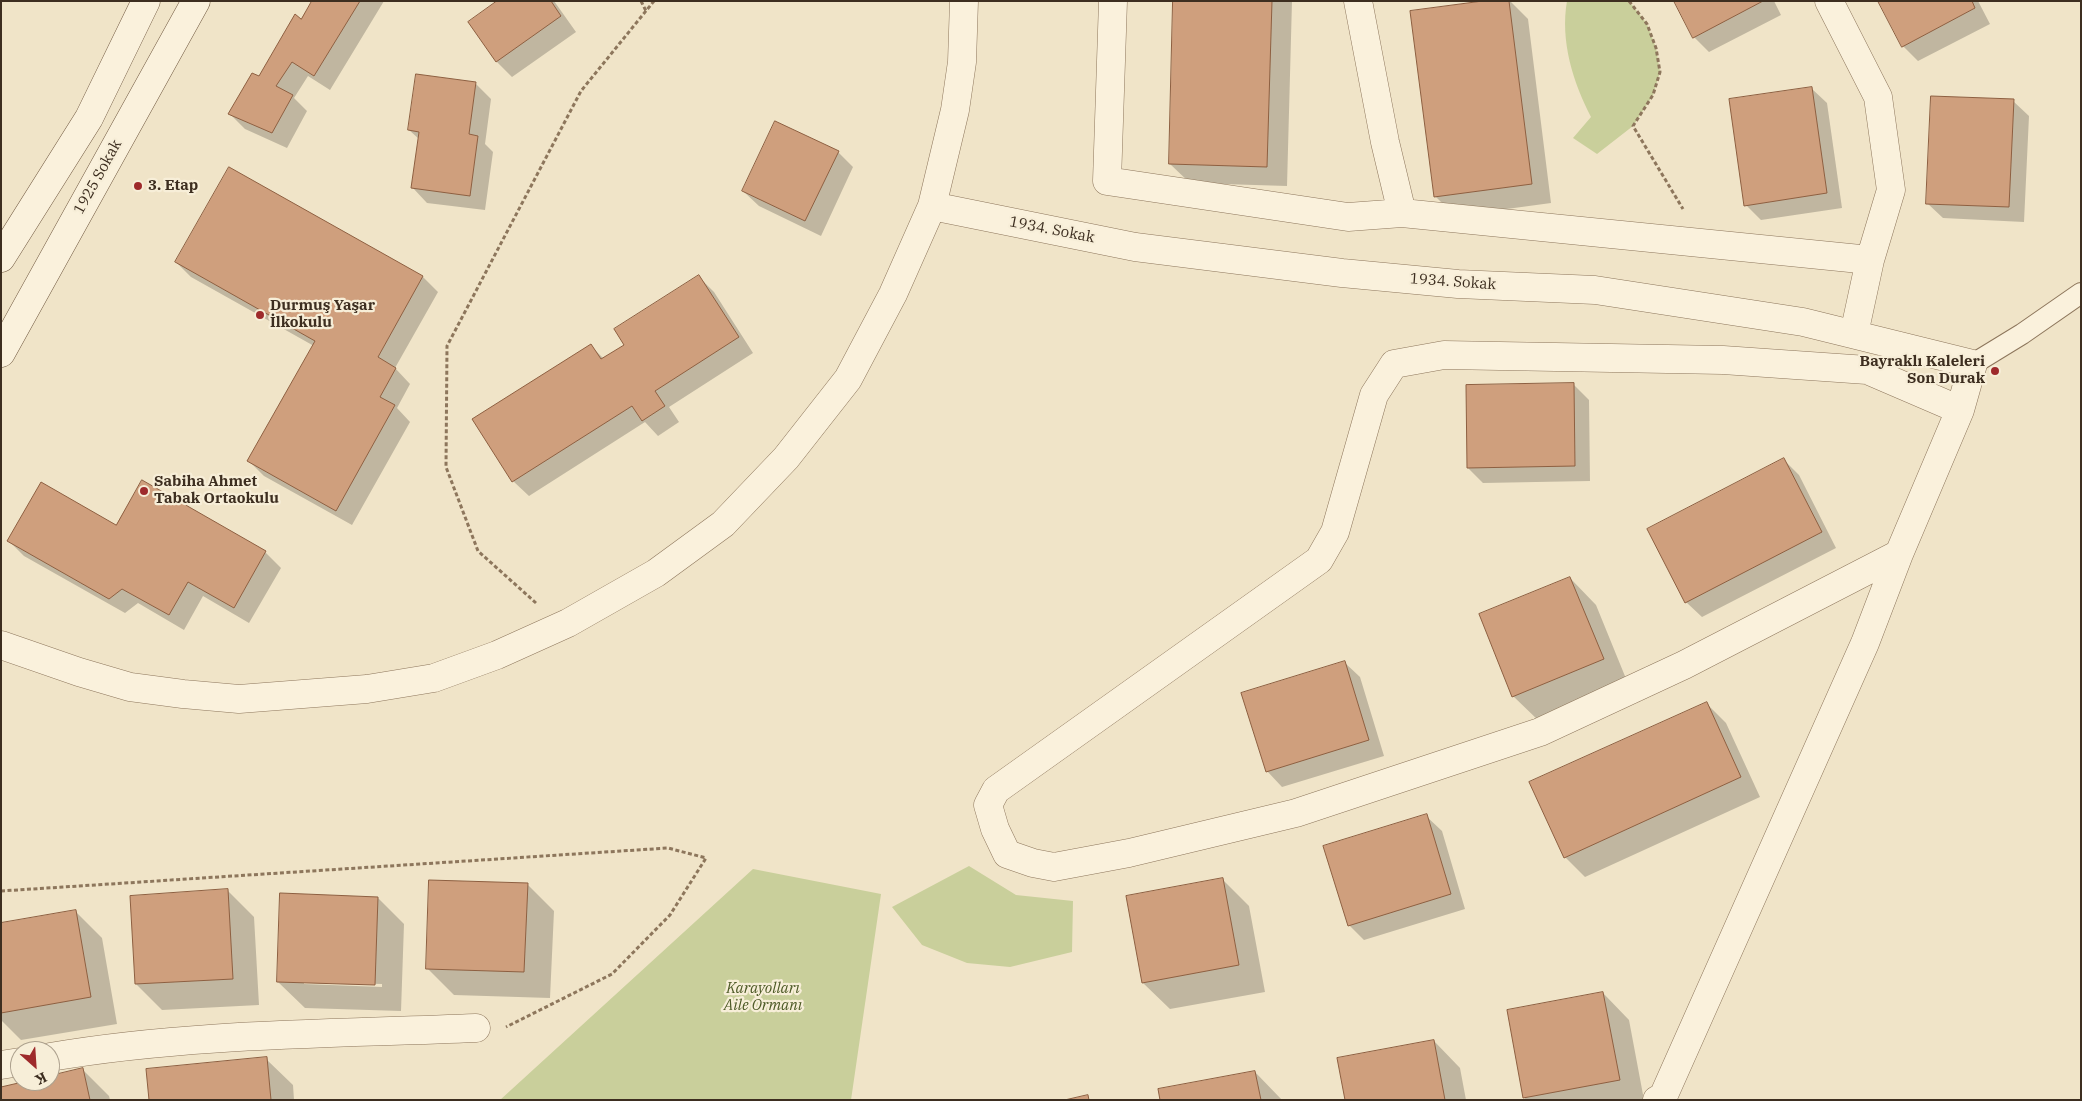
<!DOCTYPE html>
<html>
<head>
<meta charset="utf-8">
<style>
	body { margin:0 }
	#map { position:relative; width:2082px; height:1101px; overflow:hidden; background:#f0e4c8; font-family:"IBM Plex Serif",serif }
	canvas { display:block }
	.frame { position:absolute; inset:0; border:2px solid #3d2e20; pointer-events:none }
	.north { position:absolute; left:10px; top:1041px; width:50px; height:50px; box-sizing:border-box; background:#f7eed8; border:1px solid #ada18e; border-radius:50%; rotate:154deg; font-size:14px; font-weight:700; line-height:20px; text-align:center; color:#3d2e20 }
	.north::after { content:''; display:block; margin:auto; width:18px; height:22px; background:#9e2a2b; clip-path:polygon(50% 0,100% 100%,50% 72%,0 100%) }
</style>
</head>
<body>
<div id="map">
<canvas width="2082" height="1101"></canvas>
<div class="frame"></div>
<div class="north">K</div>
</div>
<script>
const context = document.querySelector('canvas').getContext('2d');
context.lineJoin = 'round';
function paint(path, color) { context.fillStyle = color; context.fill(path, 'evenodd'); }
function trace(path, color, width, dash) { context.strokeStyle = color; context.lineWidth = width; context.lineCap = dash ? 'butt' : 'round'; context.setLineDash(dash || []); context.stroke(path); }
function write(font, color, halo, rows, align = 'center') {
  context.font = font + ' "IBM Plex Serif",serif'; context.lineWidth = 4.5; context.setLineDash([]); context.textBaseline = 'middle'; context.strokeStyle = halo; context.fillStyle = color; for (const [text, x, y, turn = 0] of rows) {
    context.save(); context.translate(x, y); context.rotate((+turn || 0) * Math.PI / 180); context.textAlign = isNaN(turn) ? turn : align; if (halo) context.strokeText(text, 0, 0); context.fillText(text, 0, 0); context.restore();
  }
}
paint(new Path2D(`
	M1567,1H1629L1647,24L1656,48L1660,72L1653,95L1633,126L1597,154L1573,138L1591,117C1573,82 1560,41 1567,1Z
	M969,866L1016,895L1073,901L1072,952L1010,967L967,963L922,945L892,907Z
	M753,869L881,894L851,1100H500Z`), '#c9cf9b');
paint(new Path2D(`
	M313,1H384L330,90L308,76L294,98L307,111L287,148L245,129L230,114L259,78L301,21Z
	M499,1H554L576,32L512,77L497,62L469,22Z
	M1174,1H1292L1287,186L1190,183L1170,164Z
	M1493,1H1510L1528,19L1551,203L1455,216L1435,196Z
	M1675,1H1774L1781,15L1709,52L1694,37Z
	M1880,1H1978L1990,24L1918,61L1903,46Z
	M476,84L491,99L485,144L493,152L485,210L427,203L412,187L419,139L409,130Z
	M1811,88L1827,103L1842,208L1761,220L1746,205Z
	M2013,101L2029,116L2024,222L1943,218L1927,203Z
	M838,152L853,167L821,236L759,206L743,191Z
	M229,169L423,277L438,292L395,368L410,384L397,408L410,422L352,525L264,476L249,461L314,346L191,277L176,262Z
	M699,277L714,292L753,353L669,407L679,422L658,436L645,422L529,496L513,481L590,345L604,359L625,345Z
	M1573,384L1589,400L1590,481L1483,483L1468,468Z
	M1784,460L1799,475L1836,548L1702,617L1686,602Z
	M142,482L265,552L281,568L249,623L203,596L184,630L138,603L125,613L24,556L9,541L117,527Z
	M1570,578L1596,605L1629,686L1540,722L1513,696Z
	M1344,662L1360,677L1384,756L1282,787L1267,771Z
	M1706,703L1726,723L1760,797L1585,877L1565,857Z
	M1426,816L1442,831L1465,909L1364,940L1349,925Z
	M1222,879L1249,906L1265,992L1170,1009L1143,983L1127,897Z
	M527,884L554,911L550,998L454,995L427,968Z
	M228,891L254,917L259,1005L162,1010L136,984Z
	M378,898L404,924L401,1011L305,1008L278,982ZM304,982L382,984V987L304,984Z
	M75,911L102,938L117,1024L21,1040L1,1020V924Z
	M1603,993L1629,1020L1644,1100H1526L1524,1097Z
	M1434,1041L1460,1068L1466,1100H1346Z
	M266,1059L293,1085L294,1100H150Z
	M82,1069L109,1096L110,1100H1L33,1081H50V1077Z
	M1255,1072L1282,1100H1161Z`), '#0003');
const building = new Path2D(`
	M312,1H360L314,76L292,62L276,86L293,95L272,133L228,114L252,73L259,76L295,14L301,19Z
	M497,1H551L561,16L496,62L468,22Z
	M1173,1H1272L1267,167L1169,164Z
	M1483,1H1509L1532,184L1434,197L1410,11Z
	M1674,1H1763L1693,38Z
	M1878,1H1972L1975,8L1902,47Z
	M416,74L476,82L469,134L478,136L470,196L411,188L419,132L408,130Z
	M1812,87L1827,193L1744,206L1729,99Z
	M1931,96L2014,99L2009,207L1926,204Z
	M775,121L839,151L805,221L742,191Z
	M229,167L423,276L378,357L396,368L380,397L395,405L336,511L247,461L315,341L175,262Z
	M699,275L739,337L655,391L665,406L642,421L632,406L512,482L472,419L591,344L601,359L624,345L614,329Z
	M1574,383L1575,466L1467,468L1466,385Z
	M1784,458L1822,532L1685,603L1647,529Z
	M142,480L266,551L234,608L188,582L169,615L122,589L109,599L7,541L41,482L116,525Z
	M1570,577L1604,659L1512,697L1479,614Z
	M1345,661L1369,740L1266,772L1241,693Z
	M1707,702L1741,777L1564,858L1529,782Z
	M1427,814L1451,894L1348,926L1323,846Z
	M1223,878L1239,965L1142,983L1126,896Z
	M429,880L528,883L524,972L426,969Z
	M228,889L233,979L135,984L130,896Z
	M280,893L378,897L375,985L277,982Z
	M76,910L91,997L1,1013V923Z
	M1603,992L1620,1080L1523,1098L1507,1010Z
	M1434,1040L1445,1100H1345L1337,1058Z
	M267,1057L271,1100H149L146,1069Z
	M83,1068L90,1100H1V1087L27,1081H50V1076Z
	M1255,1071L1261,1100H1160L1158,1089Z
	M1088,1095L1089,1100H1065Z`);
paint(building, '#cf9f7d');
trace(building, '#8d5f41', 1);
const service = new Path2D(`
	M1973,364L2022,334L2081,293`);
const minor = new Path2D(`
	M1113,1L1107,181L1348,217L1402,213
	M1358,1L1385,142L1402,213L1870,260
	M1829,1L1878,97L1891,190L1870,260L1854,334
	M932,206L1135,247L1342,273L1458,284L1595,290L1803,322L1973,364L1960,410L1899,554L1865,643L1663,1097L1657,1100
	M1899,554L1684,665L1540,732L1296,813L1129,853L1054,867L1033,863L1007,854L995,829L988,805L996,790L1319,560L1335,532L1374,395L1394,364L1444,355L1723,360L1867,370L1960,410
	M1,645L79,672L130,687L183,694L239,699L367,689L434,678L497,655L568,623L656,573L723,524L786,458L848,379L893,294L932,206L955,110L962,62L964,1
	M50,1057C191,1033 334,1034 476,1028
	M1,1065L20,1062`);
const secondary = new Path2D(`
	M1,258L89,118L146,1
	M1,353L196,1`);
trace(service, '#8d765c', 22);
trace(minor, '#8d765c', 29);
trace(secondary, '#6f573f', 29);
trace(new Path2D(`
	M641,1L646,11
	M1629,1L1647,24L1656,48L1660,72L1653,95L1633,126L1683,209
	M536,603L478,551L446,467L447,346L581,91L654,1
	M1,891L668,848L706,858L670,915L612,974L506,1027`), '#8d765c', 3, [4, 2.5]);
trace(service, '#faf1dc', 20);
trace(minor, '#faf1dc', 28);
trace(secondary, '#faf1dc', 28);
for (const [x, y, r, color] of [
	[138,186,5,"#9e2a2b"],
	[260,315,5,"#9e2a2b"],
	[1995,371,5,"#9e2a2b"],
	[144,491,5,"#9e2a2b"]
]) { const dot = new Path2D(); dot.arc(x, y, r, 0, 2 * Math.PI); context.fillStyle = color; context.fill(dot); trace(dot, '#f7eed8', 2); }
write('15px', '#3d2e20', '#f7eed8', [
	["1925 Sokak",98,177,-61],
	["1934. Sokak",1052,230,11],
	["1934. Sokak",1453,282,4]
]);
write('bold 15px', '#3d2e20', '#f7eed8', [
	["3. Etap",148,186],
	["Durmuş Yaşar",270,306],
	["İlkokulu",270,323],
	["Bayraklı Kaleleri",1985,362,"right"],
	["Son Durak",1985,379,"right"],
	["Sabiha Ahmet",154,482],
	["Tabak Ortaokulu",154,499]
], 'left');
write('italic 15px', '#4d5a26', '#f7eed8', [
	["Karayolları",763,989],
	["Aile Ormanı",763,1006]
]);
</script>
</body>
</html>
